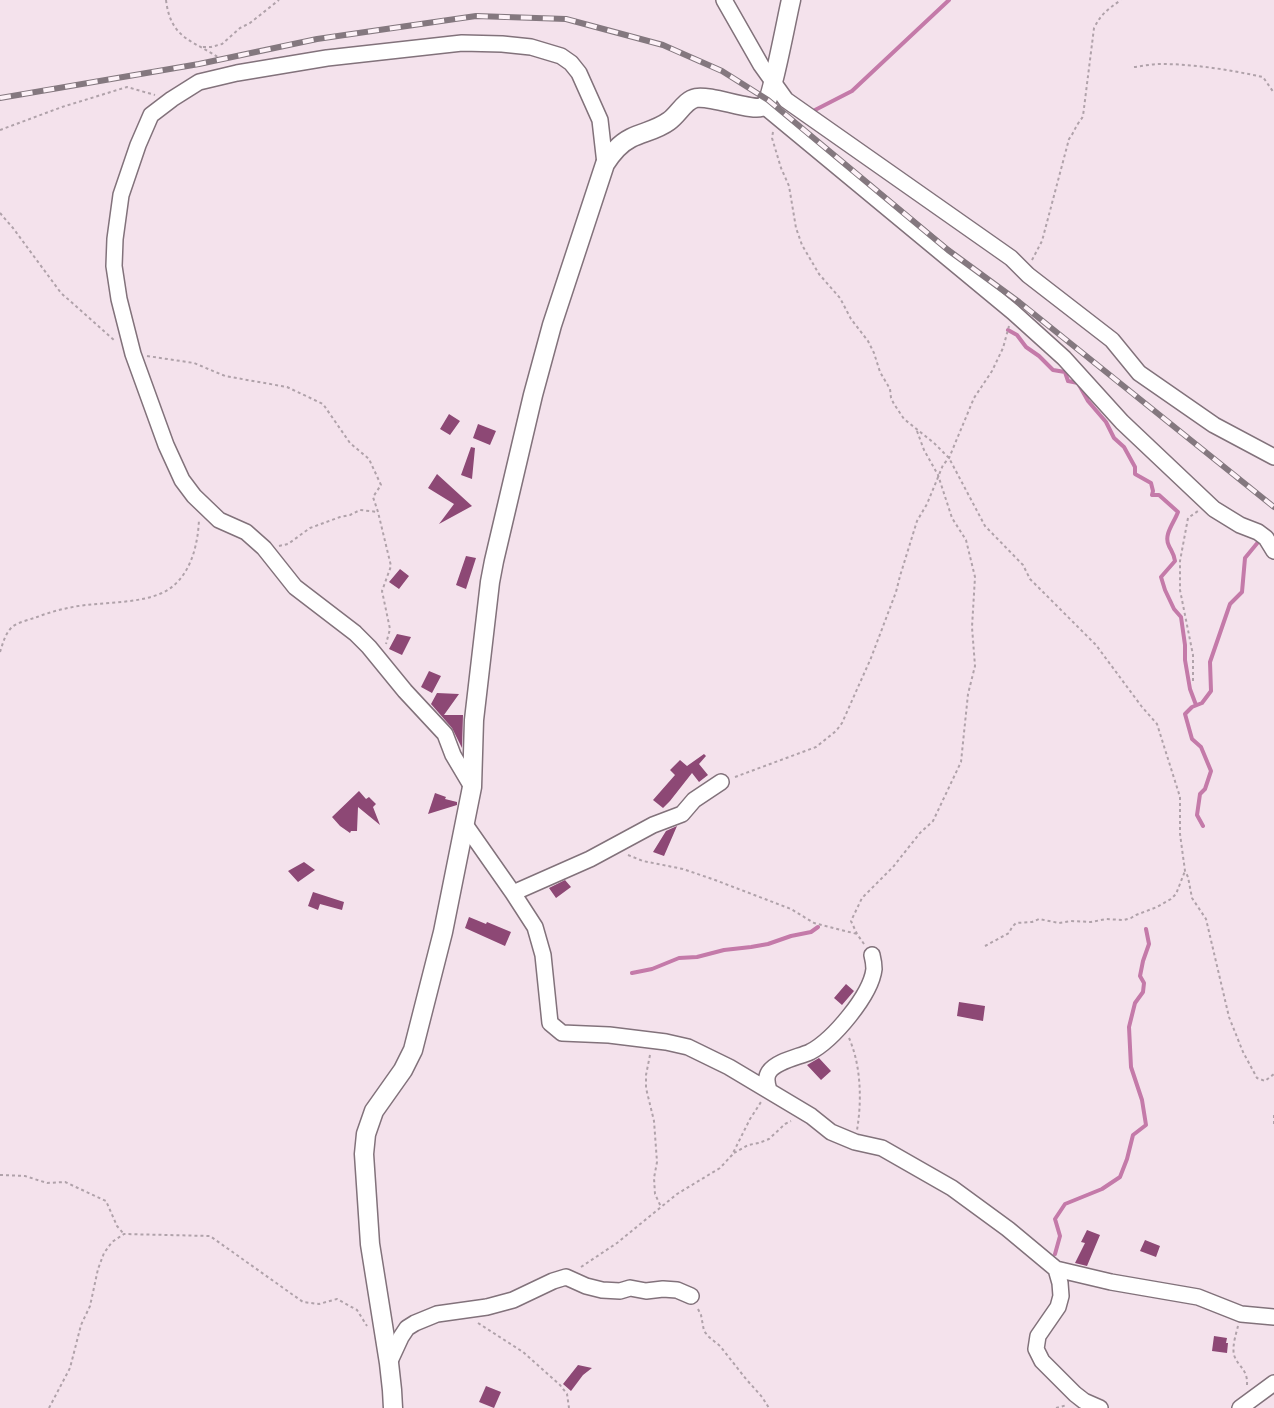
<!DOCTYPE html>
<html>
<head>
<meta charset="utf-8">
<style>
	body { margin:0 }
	canvas { display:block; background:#f4e2ec }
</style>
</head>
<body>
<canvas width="1274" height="1408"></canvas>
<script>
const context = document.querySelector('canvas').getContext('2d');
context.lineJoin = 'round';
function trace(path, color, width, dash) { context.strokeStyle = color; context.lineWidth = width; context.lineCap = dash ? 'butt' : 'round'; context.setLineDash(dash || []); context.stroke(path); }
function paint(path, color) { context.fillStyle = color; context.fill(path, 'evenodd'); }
trace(new Path2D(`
	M815,110L852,91L949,0
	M1008,330L1017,335L1026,347L1039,356L1053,370L1065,372L1068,381L1078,383L1088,401L1106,422L1114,438L1124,447L1135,467V474L1151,483L1153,491L1152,495H1159L1178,512C1174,523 1163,535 1169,546C1172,552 1174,554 1175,561L1161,577L1165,590L1174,609L1181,617L1185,645V660L1190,689L1196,705
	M1203,826L1197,815L1200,794L1205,789L1211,771L1201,747L1192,739L1185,714L1192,707L1202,703L1211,691L1210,662L1230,604L1242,592L1245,558L1259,541
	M632,973L652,969L679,958L697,957L724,950L751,947L768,944L791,936L811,932L818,927
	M1055,1254L1060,1236L1055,1219L1065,1204L1102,1189L1120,1177L1127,1159L1133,1135L1146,1125L1142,1100L1131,1067L1129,1027L1135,1003L1143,992L1144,983L1140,976L1143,961L1149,944L1146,929`), '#c47aa9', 4);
paint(new Path2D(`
	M449,414L460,421L450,435L440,429Z
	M478,424L496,431L490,445L473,438Z
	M471,447L475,448L472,479L461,475Z
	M437,474L472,506L439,524L454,504L428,488Z
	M466,556L476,558L466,589L456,585Z
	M400,569L409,576L399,589L389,582Z
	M397,634L411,637L402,655L389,649Z
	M429,671L441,676L432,693L421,687Z
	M437,693L459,694L444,715H463L462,748L452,728L431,704Z
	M704,754L706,756L699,764L708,775L699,782L692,773L670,801L663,808L653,800L675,775L670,770L680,760L687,766Z
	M359,791L366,799L369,797L376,804L373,807L380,825L358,807L357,831H351L350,833L340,826L332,817Z
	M435,793L446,797L445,799L457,802V805L428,814Z
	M677,826L664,856L653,852L666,831Z
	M304,862L315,870L298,882L288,871Z
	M565,880L571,887L556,898L549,888Z
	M313,892L344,902L342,910L320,904L318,910L308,906Z
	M469,917L486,924L487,922L511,932L505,946L465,928Z
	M846,984L854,991L842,1005L834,998Z
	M959,1002L985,1006L983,1021L957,1016Z
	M819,1058L831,1071L821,1080L807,1065Z
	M1087,1230L1100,1235L1087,1266L1075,1263L1085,1243L1081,1242Z
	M1145,1240L1160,1246L1156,1257L1140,1251Z
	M1214,1336L1227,1338L1226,1343H1228L1227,1353L1212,1351Z
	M578,1365L592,1368L583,1375L571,1391L563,1384Z
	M486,1386L501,1392L494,1408L479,1402Z`), '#8d4875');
const minor = new Path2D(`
	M724,0L761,65L786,100L1011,258L1028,275L1112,340L1139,373L1214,425L1274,457
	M764,106L1013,312L1064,358L1122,422L1214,509L1240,525L1258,532L1266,538L1274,551
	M472,787L453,755L445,734L405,691L369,647L355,633L295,587L264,548L246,532L219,520L194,496L182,480L166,445L133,354L119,299L114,266L115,239L121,195L138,145L151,115L172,99L199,82L237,73L327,58L462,43L502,44L531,47L561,56L571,63L579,73L600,120L605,164
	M464,823L513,893L535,927L543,955L550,1023L562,1033L609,1035L666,1042L688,1047L729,1067L811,1116L831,1132L855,1142L882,1148L952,1188L1008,1229L1056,1269L1111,1282L1198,1297L1241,1314L1274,1317
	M513,893L590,859L653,825L682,814L694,800L721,782
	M769,1090C767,1084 765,1078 769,1072C776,1061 799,1057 810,1052C833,1040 871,995 874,969C874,965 873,959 872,955
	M1056,1269L1060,1283L1061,1296L1058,1307L1038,1336L1036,1349L1042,1361L1075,1394L1084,1401L1100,1408
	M389,1363L401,1337L407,1328L415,1323L437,1314L487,1307L513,1300L553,1281L566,1277L586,1286L602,1290L620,1291L630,1288L646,1291L663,1289L677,1290L691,1296
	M1240,1408L1274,1383`);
const tertiary = new Path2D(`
	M393,1408L392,1390L389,1363L370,1244L364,1154L366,1134L374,1111L403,1070L413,1050L443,932L472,787L474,720L490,582L494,561L533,395L552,325L605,164C612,153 619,144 631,138C643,132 657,130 669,121C678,115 685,100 696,98C712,95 755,113 764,106C772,100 787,16 791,0`);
trace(minor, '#82727b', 18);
trace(tertiary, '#82727b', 21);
trace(new Path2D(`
	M166,0C171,42 196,40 223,61
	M203,47H211L222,44L240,28L250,23L279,0
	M1134,67C1143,66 1152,64 1161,64C1195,64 1230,70 1263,77L1274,93
	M0,130L62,107L127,87L155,95
	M773,132L772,138L781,168L789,186L796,228L802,245L819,274L840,298L851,319L868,341L874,353L880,372L890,389L891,398L894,404L904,419L934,443L949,458L985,526L1023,565L1030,579L1096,645L1142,707L1157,724L1180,797V834L1185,871L1188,877L1192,898L1206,919L1229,1017L1243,1052L1257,1078L1265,1081L1274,1074
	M0,213L13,228L61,293L114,340
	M1032,260L1042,241L1069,139C1073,134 1075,128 1079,122C1080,120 1082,119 1083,116L1094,28C1101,14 1108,9 1121,0
	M147,356L194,363L225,376L287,387L323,404L350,443L369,459L381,485L373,497L378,512L391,566L382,591L390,629L386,644
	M279,546L288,544L310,528L340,517L350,515L360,510L378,512
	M0,652C3,643 5,634 12,627C18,622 29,620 37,617C53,611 69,607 86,605C111,602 139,603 162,593C190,580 198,546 199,519
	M1193,681V655L1180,590V561L1188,518L1198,511
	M735,777L816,747L836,731L842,723L871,658L896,592L900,576L917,521L927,504L943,465L949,458L974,398L992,371L1003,348L1009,326
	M628,855L643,861L683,869L715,880L791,909L814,923L857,934
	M864,944L857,934L851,921L862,898L893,867L920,833L933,821L961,762L968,694L975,666L972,627L975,577L966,540L952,518L938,475L924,450L917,431
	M985,946L1009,933L1012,927L1016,923L1032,922L1039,919L1059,923L1071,921L1091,922L1106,919L1124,920L1131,918L1136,915L1157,907L1171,899L1176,894L1185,871
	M849,1038C861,1065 862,1101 857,1130
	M650,1055L646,1075V1088L654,1121L657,1162L654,1178L655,1194L661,1207
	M1274,1115V1127
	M734,1153L748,1145L759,1143L769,1139L785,1124L791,1121
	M0,1175L25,1176L47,1183L65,1182L106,1201L117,1226L124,1234
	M581,1267L617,1243L677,1194L720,1168L732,1155L750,1119L761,1102
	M698,1309L701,1315L704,1331L709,1337L720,1346L746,1379L762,1397L769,1408
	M478,1323L523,1352L560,1385L567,1394L569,1408
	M1238,1326C1236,1334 1232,1346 1234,1355C1238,1367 1248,1369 1247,1385
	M49,1408L70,1368L81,1325L90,1306L98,1269L104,1253L112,1242L124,1234L210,1236L303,1302L319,1304L337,1299L357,1310L367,1326
	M1056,1408L1067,1405`), '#b0a2aa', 2, [3, 3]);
trace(minor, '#fff', 15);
trace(tertiary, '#fff', 18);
const rail = new Path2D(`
	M0,98L199,64L317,39L476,16L566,19L663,45L722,71L768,100L948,250L1019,302L1274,507`);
trace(rail, '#84787f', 6);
trace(rail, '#fdf2f8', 4, [11]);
</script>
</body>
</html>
